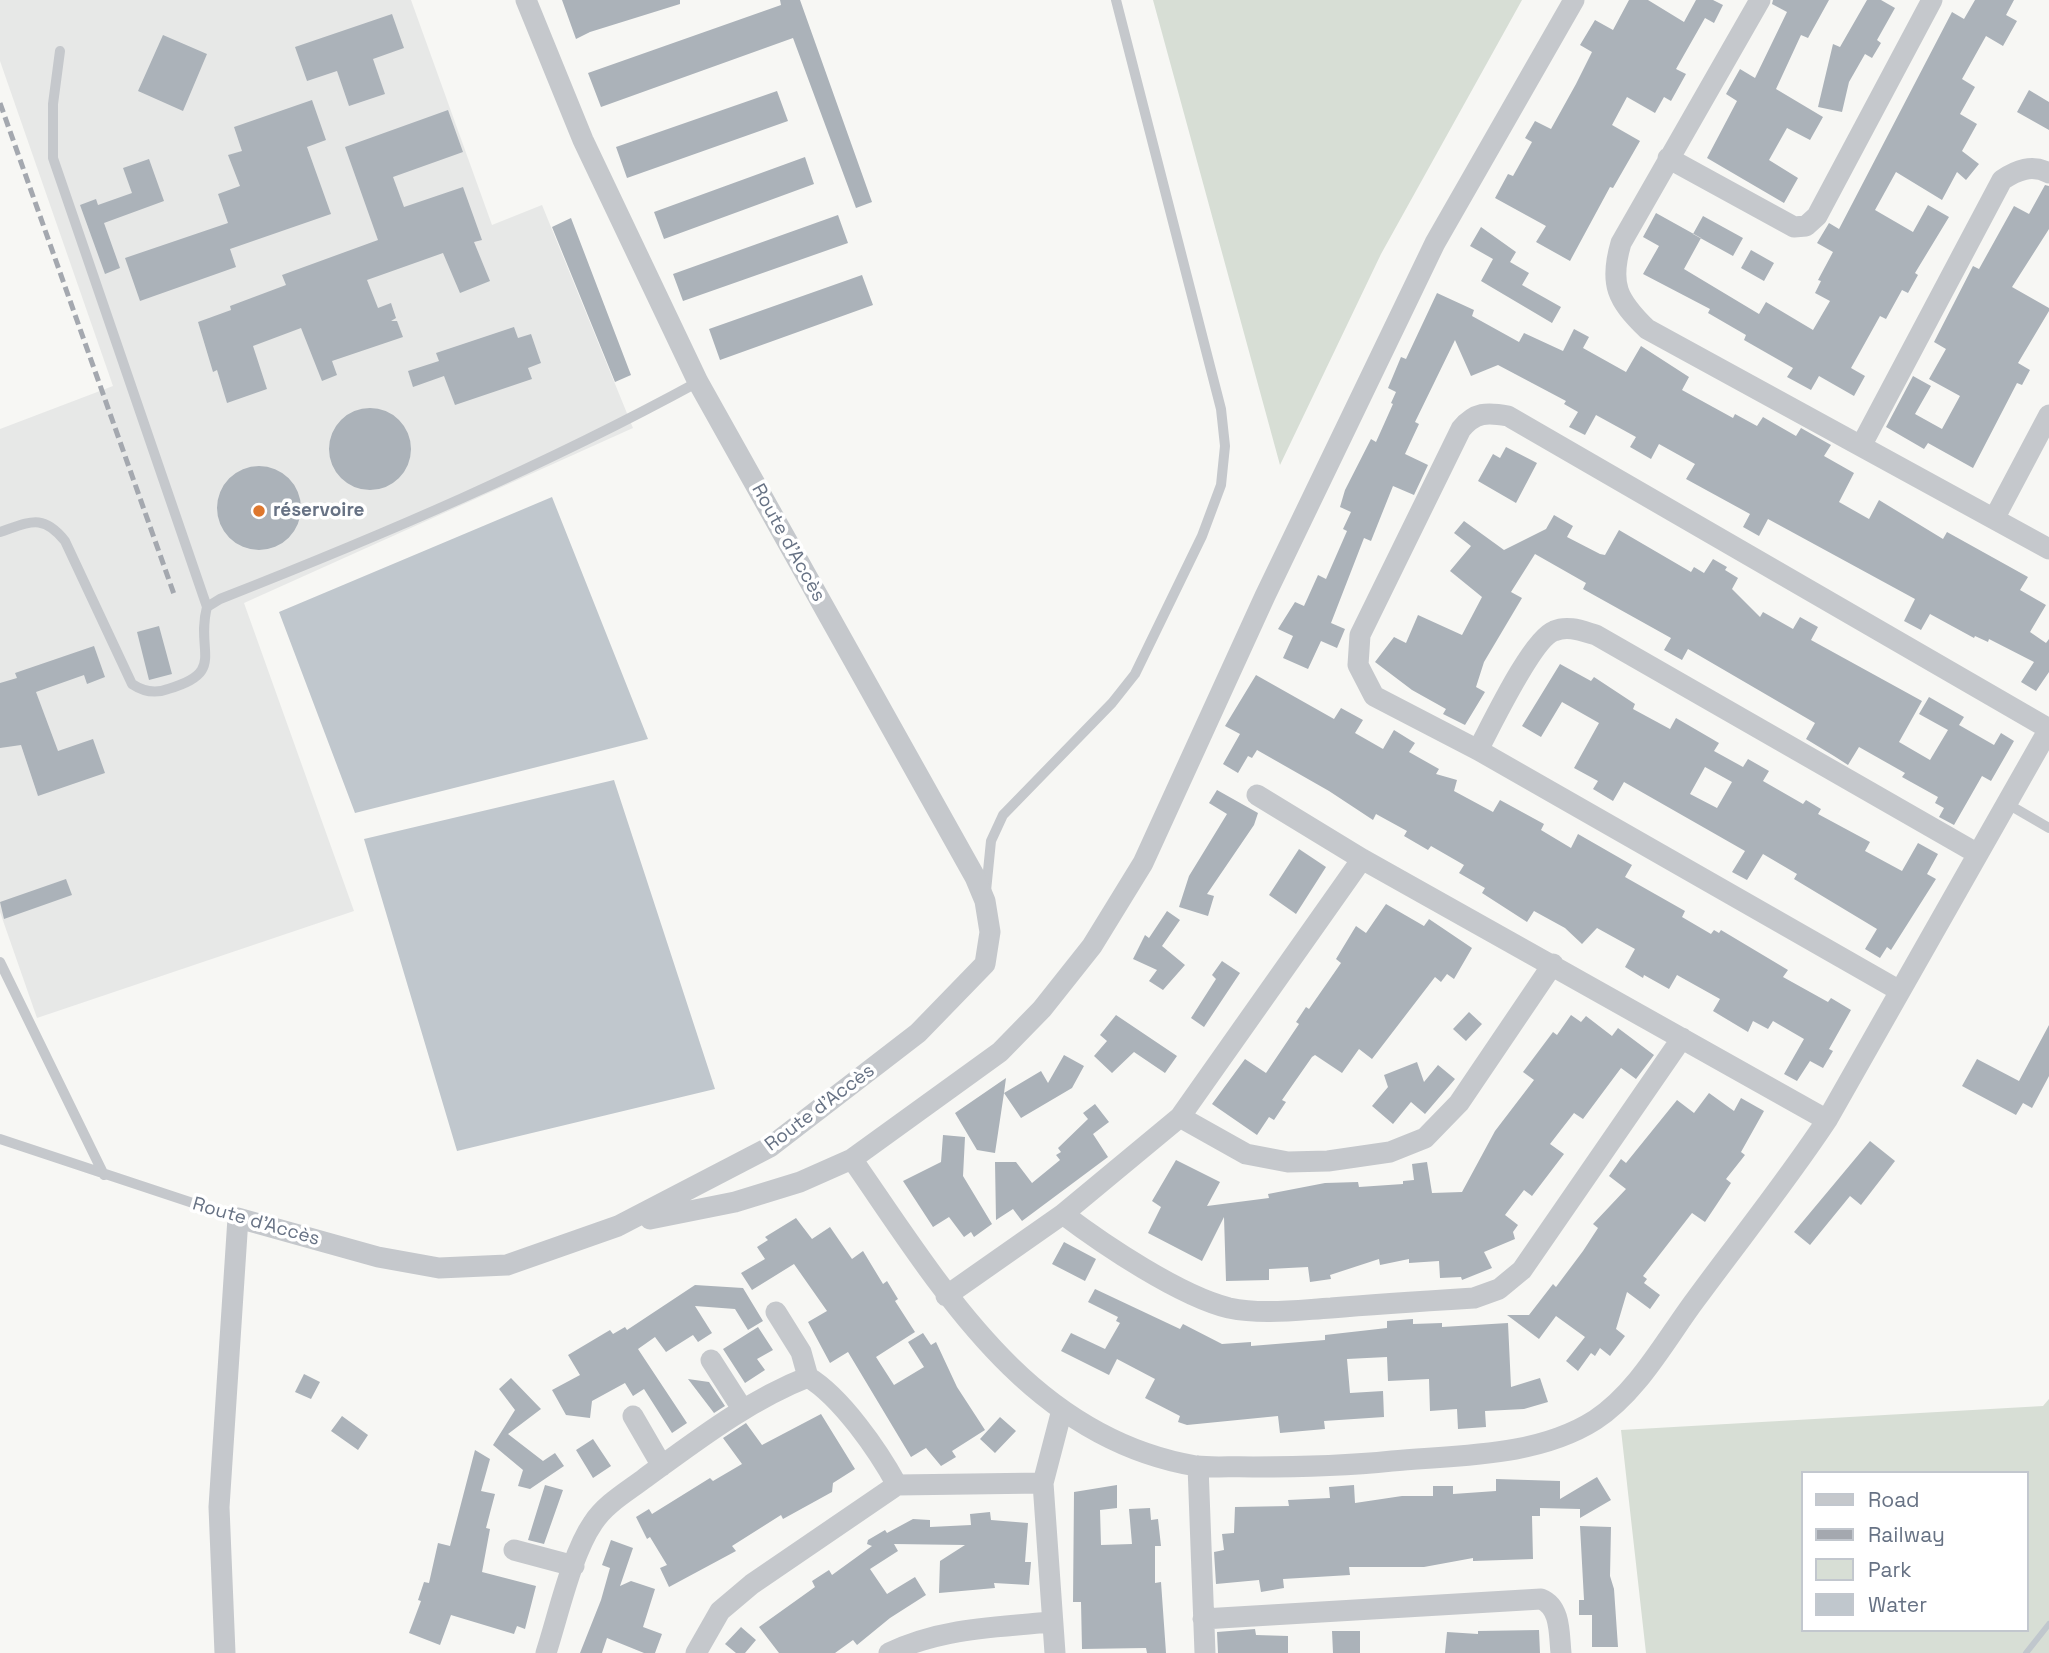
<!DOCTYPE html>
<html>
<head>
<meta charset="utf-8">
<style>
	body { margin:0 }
	#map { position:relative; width:2049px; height:1653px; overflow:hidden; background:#f7f7f4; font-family:"Space Grotesk",sans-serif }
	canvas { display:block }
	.legend { position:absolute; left:1801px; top:1471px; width:228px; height:161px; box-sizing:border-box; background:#fff; border:2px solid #c2c7ce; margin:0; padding:9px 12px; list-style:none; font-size:21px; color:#677284 }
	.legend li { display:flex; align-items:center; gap:14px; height:35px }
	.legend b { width:35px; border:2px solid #c2c7ce }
</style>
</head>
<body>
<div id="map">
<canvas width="2049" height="1653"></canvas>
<ul class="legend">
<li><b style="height:9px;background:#c5c8cc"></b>Road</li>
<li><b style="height:9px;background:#a4a8af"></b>Railway</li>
<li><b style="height:19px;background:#d7ded5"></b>Park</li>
<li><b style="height:19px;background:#c0c7cd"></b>Water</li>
</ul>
</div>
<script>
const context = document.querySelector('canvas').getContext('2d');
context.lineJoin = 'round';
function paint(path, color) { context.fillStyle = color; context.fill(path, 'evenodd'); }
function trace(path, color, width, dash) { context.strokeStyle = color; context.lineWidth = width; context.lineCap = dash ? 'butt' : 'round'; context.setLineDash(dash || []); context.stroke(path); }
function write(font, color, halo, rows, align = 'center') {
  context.font = font + ' "Space Grotesk",sans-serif'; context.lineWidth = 7; context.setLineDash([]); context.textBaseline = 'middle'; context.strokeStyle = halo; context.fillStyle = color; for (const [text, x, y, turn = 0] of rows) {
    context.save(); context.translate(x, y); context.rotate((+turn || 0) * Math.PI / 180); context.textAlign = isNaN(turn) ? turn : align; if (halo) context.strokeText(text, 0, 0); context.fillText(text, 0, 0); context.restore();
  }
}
paint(new Path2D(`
	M0,0H411L492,225L542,205L633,428L244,603L354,911L37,1018L0,912V429L113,386L0,61Z`), '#e7e8e7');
paint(new Path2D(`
	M1153,0H1522L1381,254L1280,465Z
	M2049,1399V1653H1646L1621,1430L2043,1406ZM1802,1473H2026V1630H1802Z`), '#d7ded5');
paint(new Path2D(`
	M552,497L648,739L355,813L279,612Z
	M614,780L715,1089L457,1151L364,839Z`), '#c0c7cd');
trace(new Path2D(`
	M2026,1653L2049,1624`), '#c0c7cd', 6);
paint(new Path2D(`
	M562,0H680V4L590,32L576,39Z
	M780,0H800L872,202L856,208L793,38L601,107L588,73L781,5Z
	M1629,0H1648L1684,22L1696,0H1713L1723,5L1714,23L1705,18L1676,69L1686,74L1671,101L1664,97L1655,113L1627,97L1612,125L1640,141L1613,188L1610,187L1570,261L1536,242L1546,226L1495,198L1508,174L1513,176L1532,142L1525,138L1535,121L1551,129L1576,84L1592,52L1580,45L1595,20L1613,30Z
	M1773,0H1829L1808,38L1801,35L1776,89L1823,117L1810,140L1787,128L1769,160L1798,178L1784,203L1707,158L1737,101L1726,94L1740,69L1755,78L1787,12L1772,4Z
	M1867,0H1881L1895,8L1877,40L1881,43L1872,58L1865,54L1849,82L1842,112L1818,107L1833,44L1840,47Z
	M1975,0H2014L2006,15L2017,21L2003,46L1986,36L1962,79L1975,87L1960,114L1977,124L1962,151L1979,164L1966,180L1957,172L1942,200L1896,172L1875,210L1913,232L1928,205L1949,217L1915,273L1918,275L1908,293L1902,290L1886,319L1880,316L1860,352L1851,368L1865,376L1854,396L1819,376L1811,390L1787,377L1793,368L1744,340L1746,335L1708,313L1710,309L1643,274L1659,246L1643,237L1656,213L1701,238L1684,269L1759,314L1766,302L1813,330L1830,301L1815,293L1821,281L1818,280L1833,252L1817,243L1829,223L1839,229L1952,12L1964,19Z
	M392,14L404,48L373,59L385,94L349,106L337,71L307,81L295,47Z
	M163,35L207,54L183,111L138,91Z
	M2029,90L2049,102V130L2017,112Z
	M777,91L788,121L627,178L616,147Z
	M312,100L326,140L307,147L331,214L230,249L236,267L140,301L125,258L228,223L218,194L240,186L228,155L242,151L234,127Z
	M448,110L463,152L393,177L404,207L463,187L482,240L474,242L490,281L460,293L443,253L367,280L378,308L391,303L396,318L391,321H397L403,337L332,361L337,375L322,381L301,328L253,346L267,389L227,403L217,370L213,372L198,322L231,310L230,306L286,285L282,275L378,240L345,147Z
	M805,157L814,184L664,239L654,212Z
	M149,159L164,201L104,223L120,268L105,274L80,205L96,199L98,205L132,193L123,168Z
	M2045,185L2049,186V229L2012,287L2049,308V311L2018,363L2030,370L2022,385L2017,383L1973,468L1928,443L1924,449L1886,427L1913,376L1931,386L1915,414L1942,429L1960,396L1929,379L1946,349L1934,342L1973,266L1979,269L2014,206L2029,214Z
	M838,215L848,243L683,301L673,274Z
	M1703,216L1743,238L1733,256L1693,234Z
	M571,218L631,375L615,382L552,227Z
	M1481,227L1516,252L1510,262L1529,273L1522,285L1561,307L1552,323L1481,281L1493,259L1470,246Z
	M1751,250L1774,263L1764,281L1741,268Z
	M862,275L873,305L720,360L709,329Z
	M1437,293L1474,310L1472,316L1519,342L1524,333L1563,351L1574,329L1589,337L1583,348L1626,372L1641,346L1689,377L1682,390L1733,418L1735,414L1757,426L1763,417L1796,436L1801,428L1831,445L1824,456L1854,473L1839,502L1869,519L1879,500L1943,539L1947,532L2028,577L2020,590L2046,605L2030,632L2046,643L2049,639V672L2036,691L2021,682L2034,662L1989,639L1988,642L1975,636L1974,638L1930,614L1921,630L1904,621L1915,599L1768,519L1759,536L1743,527L1750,514L1686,479L1695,464L1659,444L1651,459L1630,447L1636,437L1596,415L1585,435L1569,427L1578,412L1564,404L1566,401L1498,365L1471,376L1455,340L1415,422L1419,424L1405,454L1428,465L1414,495L1393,486L1371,541L1364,538L1331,623L1345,629L1337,648L1321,641L1308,669L1283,658L1293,636L1278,629L1295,602L1304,606L1318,575L1326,579L1347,531L1343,529L1351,512L1340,507L1345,490L1371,439L1376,442L1393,404L1391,403L1396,392L1388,388L1401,357L1406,359Z
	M514,327L518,338L531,334L541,363L528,368L532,379L455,405L444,376L413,387L408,371L439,361L436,353Z
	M329 449a41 41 0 1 1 82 0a41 41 0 1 1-82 0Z
	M1506,447L1537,463L1516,503L1478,481L1493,454L1500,458Z
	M217 508a42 42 0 1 1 84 0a42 42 0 1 1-84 0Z
	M1554,515L1573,526L1567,537L1600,554L1605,555L1619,530L1691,572L1694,567L1704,573L1713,559L1727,567L1725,570L1738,578L1732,589L1760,617L1763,612L1793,629L1800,617L1818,627L1811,640L1922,701L1899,742L1930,760L1948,730L1919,714L1929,697L1964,717L1959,725L1994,745L2001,733L2014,741L1991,781L1982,776L1954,825L1939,817L1944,808L1935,803L1938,797L1902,777L1905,773L1859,747L1848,765L1834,756L1806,739L1815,723L1688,649L1682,660L1664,650L1671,638L1583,589L1586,583L1535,554L1511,592L1522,598L1484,662L1476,687L1485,692L1465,725L1443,714L1446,709L1412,690L1375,662L1394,637L1406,643L1418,615L1462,635L1482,597L1450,571L1471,546L1454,533L1464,521L1504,550L1546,529Z
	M159,626L172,674L149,680L137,632Z
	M94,646L105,677L87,684L84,675L36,692L58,751L93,739L105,773L38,796L21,745L0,748V683L17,678L15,673Z
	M1560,664L1591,681L1594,677L1635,704L1633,709L1670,729L1676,718L1719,743L1714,751L1743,767L1748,759L1769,771L1763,781L1803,804L1806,800L1821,809L1818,814L1870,842L1865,851L1902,871L1918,843L1938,854L1927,874L1936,879L1891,950L1887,947L1880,958L1865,949L1877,929L1794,879L1797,874L1763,854L1747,880L1732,872L1745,851L1624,782L1613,801L1593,789L1598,781L1574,768L1599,723L1562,702L1541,737L1522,726ZM1705,767L1732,782L1717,808L1690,794Z
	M1256,675L1334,719L1341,708L1363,720L1355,733L1383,749L1394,730L1415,743L1409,752L1439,769L1436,774L1457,780L1454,791L1493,812L1500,800L1544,824L1541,830L1571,848L1578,834L1632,865L1625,877L1685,911L1682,917L1711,934L1714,930L1719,933L1721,930L1788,970L1783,977L1828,1002L1831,998L1851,1010L1829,1049L1833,1051L1823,1068L1810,1061L1797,1081L1784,1074L1804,1039L1773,1021L1768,1029L1753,1021L1748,1032L1713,1011L1720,999L1677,975L1669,989L1644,975L1643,978L1625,967L1635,949L1597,928L1582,944L1565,928L1534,911L1527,922L1482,893L1485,888L1459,873L1464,865L1431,846L1428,850L1404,836L1407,831L1376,814L1373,820L1329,791L1257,750L1252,758L1248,756L1238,773L1223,764L1240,734L1225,726Z
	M1217,790L1258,813L1254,825L1207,894L1214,896L1208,916L1179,907L1189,876L1227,814L1209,803Z
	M1299,849L1326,867L1296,914L1269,895Z
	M66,879L72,895L4,919L0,902Z
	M1386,904L1424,926L1429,919L1472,948L1454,979L1447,974L1441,982L1435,977L1372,1059L1359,1049L1342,1073L1315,1055L1312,1057L1282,1100L1286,1102L1274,1120L1269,1117L1257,1135L1212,1104L1245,1059L1266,1073L1299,1024L1296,1022L1306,1007L1309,1009L1341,963L1336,959L1356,926L1366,933Z
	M1167,911L1180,920L1162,946L1185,965L1163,990L1149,981L1157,970L1133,959L1145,935L1149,938Z
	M1222,961L1240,973L1204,1027L1191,1018L1216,979L1212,975Z
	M1469,1012L1482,1024L1466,1041L1453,1029Z
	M1116,1015L1177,1056L1165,1073L1134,1052L1112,1073L1094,1056L1107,1041L1100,1035Z
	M1571,1015L1581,1022L1586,1016L1612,1036L1618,1028L1654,1055L1636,1079L1621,1068L1583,1119L1574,1113L1550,1144L1564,1154L1532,1196L1524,1190L1505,1215L1518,1225L1513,1232L1515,1239L1484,1252L1492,1268L1462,1280L1461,1277L1440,1278L1439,1261L1409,1263V1259L1380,1265L1379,1259L1330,1275L1331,1279L1310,1282L1308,1267L1269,1269V1280L1226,1281L1224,1217L1202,1261L1148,1233L1161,1207L1152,1201L1176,1160L1220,1182L1207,1206L1269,1198L1268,1194L1325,1183L1358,1182L1359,1187L1403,1184V1181L1414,1180L1412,1164L1427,1162L1432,1193L1462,1192L1495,1131L1534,1080L1523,1072L1553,1032L1557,1035Z
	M2049,1025V1076L2032,1108L2023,1103L2016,1115L1962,1086L1977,1059L2019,1081Z
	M1064,1055L1084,1066L1072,1088L1021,1118L1004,1093L995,1153L977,1150L955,1113L1006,1078L1004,1093L1041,1071L1048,1083Z
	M1417,1062L1424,1082L1438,1065L1455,1079L1425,1114L1411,1102L1393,1124L1372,1106L1388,1087L1384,1075Z
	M1709,1093L1734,1111L1741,1098L1764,1111L1741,1152L1745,1155L1726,1179L1731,1183L1705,1222L1692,1213L1643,1276L1647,1279L1644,1283L1660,1295L1650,1309L1627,1292L1616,1329L1625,1336L1610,1356L1600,1348L1595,1356L1591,1353L1578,1371L1566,1361L1585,1337L1556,1316L1539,1339L1507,1315H1529L1553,1284L1556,1287L1583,1251L1598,1228L1593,1224L1626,1189L1609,1176L1621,1159L1626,1163L1677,1100L1694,1113Z
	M1095,1104L1109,1122L1093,1134L1108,1157L1022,1221L1013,1209L996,1220L995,1162H1016L1032,1183L1060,1160L1056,1155L1061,1152L1058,1148L1088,1119L1083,1113Z
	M943,1135L965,1137L963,1176L992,1224L974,1237L971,1232L964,1237L949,1217L933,1227L903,1181L941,1162Z
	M1870,1141L1895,1161L1861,1205L1850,1196L1810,1245L1794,1232Z
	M796,1218L812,1239L830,1227L852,1259L863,1251L883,1284L887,1281L898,1299L895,1301L915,1332L876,1357L894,1385L924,1367L908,1342L923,1333L931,1345L936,1342L957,1387L985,1430L952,1451L956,1457L941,1466L926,1448L911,1457L848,1352L830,1363L808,1322L827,1311L794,1264L752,1290L741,1273L765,1259L757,1247L768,1240L765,1237Z
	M1064,1242L1096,1259L1085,1281L1052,1264Z
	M695,1285L743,1288L763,1321L748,1330L735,1309L695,1306L712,1333L698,1342L693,1335L666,1352L655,1337L638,1349L687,1423L672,1433L644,1389L633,1396L625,1383L592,1401L590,1418L566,1415L552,1390L580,1375L568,1355L610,1330L613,1334L625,1327L627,1330Z
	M1095,1289L1180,1329L1183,1324L1222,1344L1251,1342V1346L1325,1340V1335L1387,1328V1321L1413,1319V1324L1442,1323V1327L1508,1323L1511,1387L1540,1378L1548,1402L1524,1409L1485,1411L1486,1427L1458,1429L1457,1409L1430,1411L1429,1379L1388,1381L1387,1357L1347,1359L1350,1393L1383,1391L1384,1417L1324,1421L1325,1429L1280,1433L1278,1416L1187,1425L1178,1422L1180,1416L1145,1398L1155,1379L1117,1359L1109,1375L1061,1351L1071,1333L1105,1349L1120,1323L1116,1321L1118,1317L1088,1302Z
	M758,1327L773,1350L757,1359L765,1370L745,1383L723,1349Z
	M304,1374L320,1382L311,1399L295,1392Z
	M511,1378L541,1409L508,1434L543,1461L555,1453L564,1466L530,1489L518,1486L523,1470L493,1445L515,1410L499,1389Z
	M688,1379L709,1382L725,1406L714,1413Z
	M821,1414L855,1469L833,1483L832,1492L783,1519L781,1515L732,1546L736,1551L669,1587L660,1568L667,1565L650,1537L647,1539L636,1517L649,1509L652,1514L710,1478L713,1481L742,1464L723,1438L746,1423L762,1445Z
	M342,1416L368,1435L358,1450L331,1431Z
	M1000,1417L1016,1431L995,1453L980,1439Z
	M593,1439L611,1466L593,1478L576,1450Z
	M475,1450L490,1459L481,1491L495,1494L486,1528L490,1529L482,1572L536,1586L525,1629L517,1626L514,1634L451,1615L440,1645L409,1633L421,1601L418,1600L424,1582L429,1583L438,1543L450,1546Z
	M1597,1477L1611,1500L1580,1518V1509L1540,1508V1516H1532L1533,1559L1473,1561V1558L1424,1567H1349L1350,1575L1283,1579L1284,1588L1261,1592L1259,1580L1216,1584L1214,1552L1224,1550L1222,1534L1234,1533L1235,1507L1289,1506L1288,1500L1330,1498L1329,1487L1354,1485L1355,1503L1402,1496H1433V1486H1453V1494L1496,1491V1479L1560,1481V1499Z
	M545,1485L563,1490L544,1544L528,1540Z
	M1117,1485V1508L1100,1510L1101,1545L1132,1544L1129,1509L1150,1508L1151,1520L1158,1519L1161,1546H1155V1583L1161,1582L1166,1653H1147L1146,1648L1082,1649L1081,1602H1073L1074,1492Z
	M990,1512L991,1520L1028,1523L1025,1562H1031L1029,1585L994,1583L995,1588L939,1593L940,1561L965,1545L894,1544L898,1551L870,1569L887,1594L915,1577L926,1595L890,1618L857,1645L853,1640L835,1653H779L759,1627L815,1587L812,1581L829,1570L832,1575L872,1546L867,1544L868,1540L885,1530L887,1533L913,1519L930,1520V1527L971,1525L970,1514Z
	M1580,1526L1611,1527L1610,1576L1614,1589L1618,1647H1592V1615H1579V1600H1584Z
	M611,1540L633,1548L620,1586L631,1581L655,1589L643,1627L662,1634L655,1653H644L607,1638L602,1653H580L601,1600L610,1568L602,1565Z
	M741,1627L756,1640L745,1653H736L725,1644Z
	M1255,1629L1256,1635L1288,1636V1653H1218L1217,1632Z
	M1539,1630L1540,1653H1445L1447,1632L1478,1634V1631Z
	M1332,1631H1360V1653H1333Z`), '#abb2b9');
trace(new Path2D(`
	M60,51L53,104V158L207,607
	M0,532C30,522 43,513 65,541L132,684C144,692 155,694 168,689C227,672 195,652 207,607L220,599C383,535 544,466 698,382
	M2006,803L2049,828
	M986,891L991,841L1003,815L1112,703L1135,674L1202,536L1221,485L1225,446L1221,409L1116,0
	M0,962L104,1175
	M0,1139L238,1218`), '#c5c8cc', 10);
trace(new Path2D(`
	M1760,0L1621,243C1609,284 1617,300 1647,329L2049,549
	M1668,158L1794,227L1806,226L1817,216L1932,0
	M1861,446L2002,180C2017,170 2032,164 2049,173
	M1995,517L2049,415
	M1478,750C1491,726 1532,639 1554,631C1568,625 1582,631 1596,635L1978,854
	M1257,795L1362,859L1827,1120
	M1900,991L1478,750L1374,696L1358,665L1360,635L1461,429C1475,412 1487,412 1508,416L2049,729
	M1180,1117L1246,1154L1288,1162L1328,1161L1390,1152L1425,1138L1459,1103L1553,964
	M852,1159C941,1287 1028,1438 1196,1466C1214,1468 1234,1466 1253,1467C1300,1467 1345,1466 1392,1461C1458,1455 1537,1457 1595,1420C1638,1392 1666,1339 1696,1299C1740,1239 1786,1182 1827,1120L2049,729
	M1063,1214C1104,1245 1180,1296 1229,1308C1262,1315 1298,1310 1331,1308C1378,1304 1426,1301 1474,1298L1499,1289L1522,1270L1682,1038
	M650,1219L735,1202L800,1182L852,1159L1000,1052L1042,1009L1092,946L1143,863L1265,596L1435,243L1574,0
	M946,1296L1063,1214L1180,1117L1362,859
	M776,1312L801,1352L808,1377
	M711,1360L743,1410
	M633,1416L662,1466
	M1198,1466L1205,1653
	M514,1550L574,1566
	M1203,1619L1541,1599C1561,1607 1559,1634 1561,1653
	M225,1653L219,1507L238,1218L378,1257L439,1268L507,1265L618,1226L770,1147L918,1033L985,964L990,932L985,901L975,877L698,382L583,140L526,0
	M546,1653C558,1616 572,1553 593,1523C605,1504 628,1491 645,1478C696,1441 749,1400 808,1377C841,1397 878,1450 897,1485L1043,1483
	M696,1653L720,1611L752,1584L897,1485
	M889,1653C941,1628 996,1627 1052,1622
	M1055,1653L1043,1483L1062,1410`), '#c5c8cc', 21);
trace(new Path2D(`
	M0,103L175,597`), '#a4a8af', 5, [10, 5]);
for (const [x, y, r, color] of [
	[259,511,7,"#de772d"]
]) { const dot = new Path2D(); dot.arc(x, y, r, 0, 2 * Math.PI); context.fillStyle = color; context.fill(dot); trace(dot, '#fff', 2.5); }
write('bold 19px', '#677284', '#fff', [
	["réservoire",273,511]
], 'left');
write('19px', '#677284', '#fff', [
	["Route d'Accès",788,543,61],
	["Route d'Accès",820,1108,-37],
	["Route d'Accès",256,1222,16]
]);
</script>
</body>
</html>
